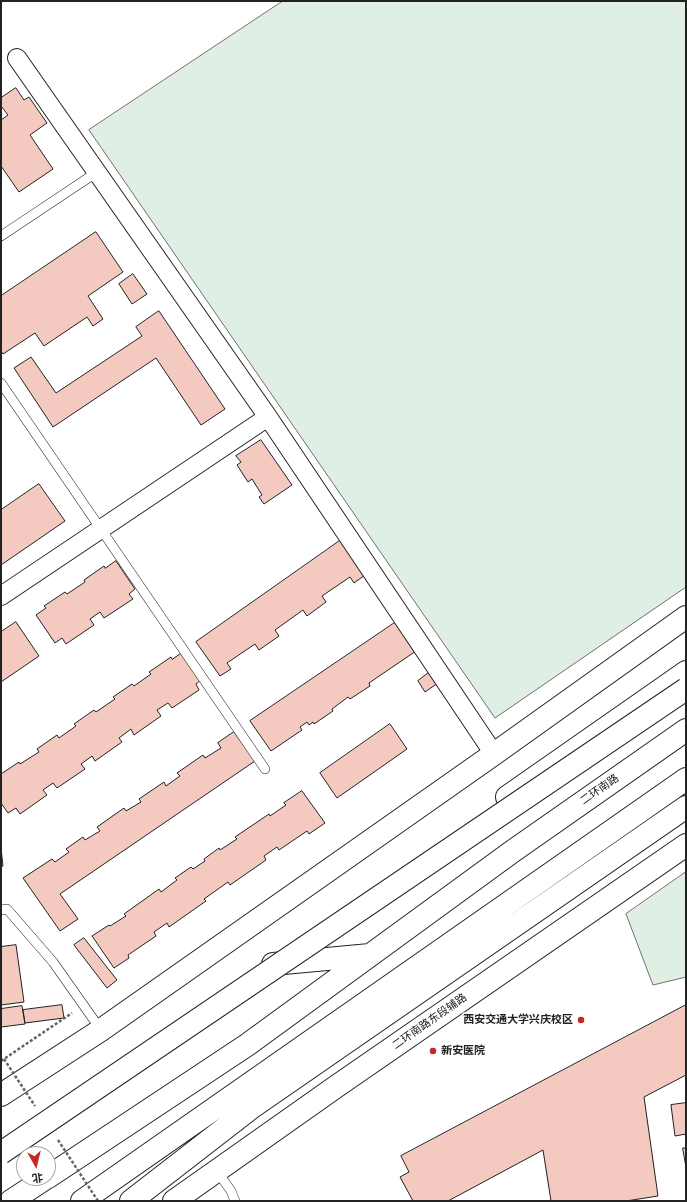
<!DOCTYPE html>
<html>
<head>
<meta charset="utf-8">
<style>
	body { margin:0 }
	#map { position:relative; width:687px; height:1202px; overflow:hidden; background:#fff; font-family:"Sofia Sans Condensed","Noto Sans SC",sans-serif }
	canvas { display:block }
	.frame { position:absolute; inset:0; border:2px solid #222; pointer-events:none }
	.north { position:absolute; left:16px; top:1146px; width:40px; height:40px; box-sizing:border-box; background:#fff; border:1px solid #a7a7a7; border-radius:50%; rotate:172deg; font-size:11px; font-weight:700; line-height:16px; text-align:center; color:#222 }
	.north::after { content:''; display:block; margin:auto; width:14px; height:18px; background:#c62828; clip-path:polygon(50% 0,100% 100%,50% 72%,0 100%) }
</style>
</head>
<body>
<div id="map">
<canvas width="687" height="1202"></canvas>
<div class="frame"></div>
<div class="north">北</div>
</div>
<script>
const context = document.querySelector('canvas').getContext('2d');
context.lineJoin = 'round';
function paint(path, color) { context.fillStyle = color; context.fill(path, 'evenodd'); }
function trace(path, color, width, dash) { context.strokeStyle = color; context.lineWidth = width; context.lineCap = dash ? 'butt' : 'round'; context.setLineDash(dash || []); context.stroke(path); }
function write(font, color, halo, rows, align = 'center') {
  context.font = font + ' "Sofia Sans Condensed","Noto Sans SC",sans-serif'; context.lineWidth = 3; context.setLineDash([]); context.textBaseline = 'middle'; context.strokeStyle = halo; context.fillStyle = color; for (const [text, x, y, turn = 0] of rows) {
    context.save(); context.translate(x, y); context.rotate((+turn || 0) * Math.PI / 180); context.textAlign = isNaN(turn) ? turn : align; if (halo) context.strokeText(text, 0, 0); context.fillText(text, 0, 0); context.restore();
  }
}
const green = new Path2D(`
	M283,1H686V587L495,718L89,130Z
	M686,872V977L653,985L626,914Z`);
paint(green, '#e0efe3');
trace(green, '#6f6f6f', 1);
const building = new Path2D(`
	M16,88L24,100L29,97L47,123L30,135L53,169L19,192L1,166V120L8,115L1,106V98Z
	M96,232L123,272L88,296L103,319L93,326L87,317L44,346L35,333L3,354L1,351V296Z
	M133,274L147,294L132,304L119,284Z
	M159,311L225,409L201,425L156,358L53,427L14,368L31,357L56,393L142,336L136,327Z
	M261,440L292,485L264,504L259,497L262,495L252,479L248,482L237,465L241,462L236,456Z
	M39,484L65,521L1,565V510Z
	M341,540L365,575L354,583L350,577L322,596L326,602L307,616L303,610L275,630L279,636L259,650L255,644L227,663L231,669L220,676L196,642Z
	M116,561L135,589L129,594L133,599L104,618L100,612L90,619L94,625L66,644L62,638L55,643L36,615L46,608L44,606L65,592L67,594L85,582L84,580L104,566L105,568Z
	M16,622L39,656L1,682V632Z
	M396,622L416,651L369,683L370,686L350,699L348,697L332,709L333,711L314,724L313,722L309,725L307,722L300,727L302,730L271,751L250,721Z
	M182,653L201,680L196,684L199,690L172,708L168,703L157,710L161,716L134,735L131,729L119,738L122,742L95,761L92,756L81,764L85,769L57,788L53,783L43,790L47,795L20,814L16,808L8,813L1,803V774L19,762L20,764L39,752L37,749L57,735L59,738L76,726L74,724L94,710L96,712L115,699L113,697L132,684L134,686L151,674L149,672L171,657L172,659Z
	M430,672L438,683L425,692L418,681Z
	M390,724L407,749L337,798L320,773Z
	M234,732L255,761L60,894L78,919L60,931L23,878L52,859L55,862L69,852L66,849L83,837L85,840L100,831L97,827L124,808L126,811L141,802L139,799L164,782L166,786L180,776L177,773L203,755L205,758L221,748L218,743Z
	M302,791L325,823L309,834L307,831L279,850L277,847L264,856L266,860L230,885L228,882L204,899L206,901L169,927L167,923L154,932L156,936L128,955L129,958L114,968L92,936L109,925L110,926L126,916L124,914L159,889L161,892L177,880L175,878L191,867L193,869L205,861L204,859L219,848L220,850L237,839L235,837L269,814L270,816L286,805L284,803Z
	M1,848L3,866L1,867Z
	M84,938L117,980L107,988L74,945Z
	M16,945L24,1002L1,1005V947Z
	M62,1005L64,1018L25,1023L23,1010Z
	M686,1005V1075L644,1097L658,1196L626,1201H551L543,1150L448,1201H413L400,1177L409,1172L401,1156Z
	M22,1006L25,1024L1,1027V1009Z
	M686,1103V1134L675,1136L671,1105Z
	M683,1148H686V1167Z`);
paint(building, '#f3c9c0');
trace(building, '#222', 1);
const lane = new Path2D(`
	M1,236L97,172
	M1,383L265,769
	M1,910L7,909L53,962L101,1030
	M217,1171L231,1191L235,1201`);
const street = new Path2D(`
	M17,58L268,417L494,754
	M1,596L268,417`);
const secondary = new Path2D(`
	M507,797L686,672
	M1,1095L101,1030L494,754L686,617
	M174,1201L337,1086L686,845`);
const highway = new Path2D(`
	M273,964L370,955
	M48,1177L247,1045L513,851L686,730
	M11,1201L46,1178
	M82,1201L686,779
	M131,1201L251,1108L686,807`);
trace(lane, '#222', 10);
trace(street, '#222', 20);
trace(secondary, '#222', 24);
trace(highway, '#222', 24);
trace(new Path2D(`
	M1,1061L72,1013`), '#646464', 2.5, [3, 2]);
trace(lane, '#fff', 9);
trace(street, '#fff', 18);
trace(secondary, '#fff', 22);
trace(highway, '#fff', 22);
const highwayBridge = new Path2D(`
	M1,1153L686,689`);
trace(highwayBridge, '#222', 24, []);
trace(new Path2D(`
	M4,1059L35,1106
	M58,1140L98,1201`), '#646464', 2.5, [3, 2]);
trace(highwayBridge, '#fff', 22);
for (const [x, y, r, color] of [
	[581,1020,4,"#c62828"],
	[433,1051,4,"#c62828"]
]) { const dot = new Path2D(); dot.arc(x, y, r, 0, 2 * Math.PI); context.fillStyle = color; context.fill(dot); trace(dot, '#fff', 1.5); }
write('11px', '#222', '#fff', [
	["二环南路",600,790,-35],
	["二环南路东段辅路",430,1022,-35]
]);
write('bold 11px', '#222', '#fff', [
	["西安交通大学兴庆校区",573,1020],
	["新安医院",441,1051,"left"]
], 'right');
</script>
</body>
</html>
